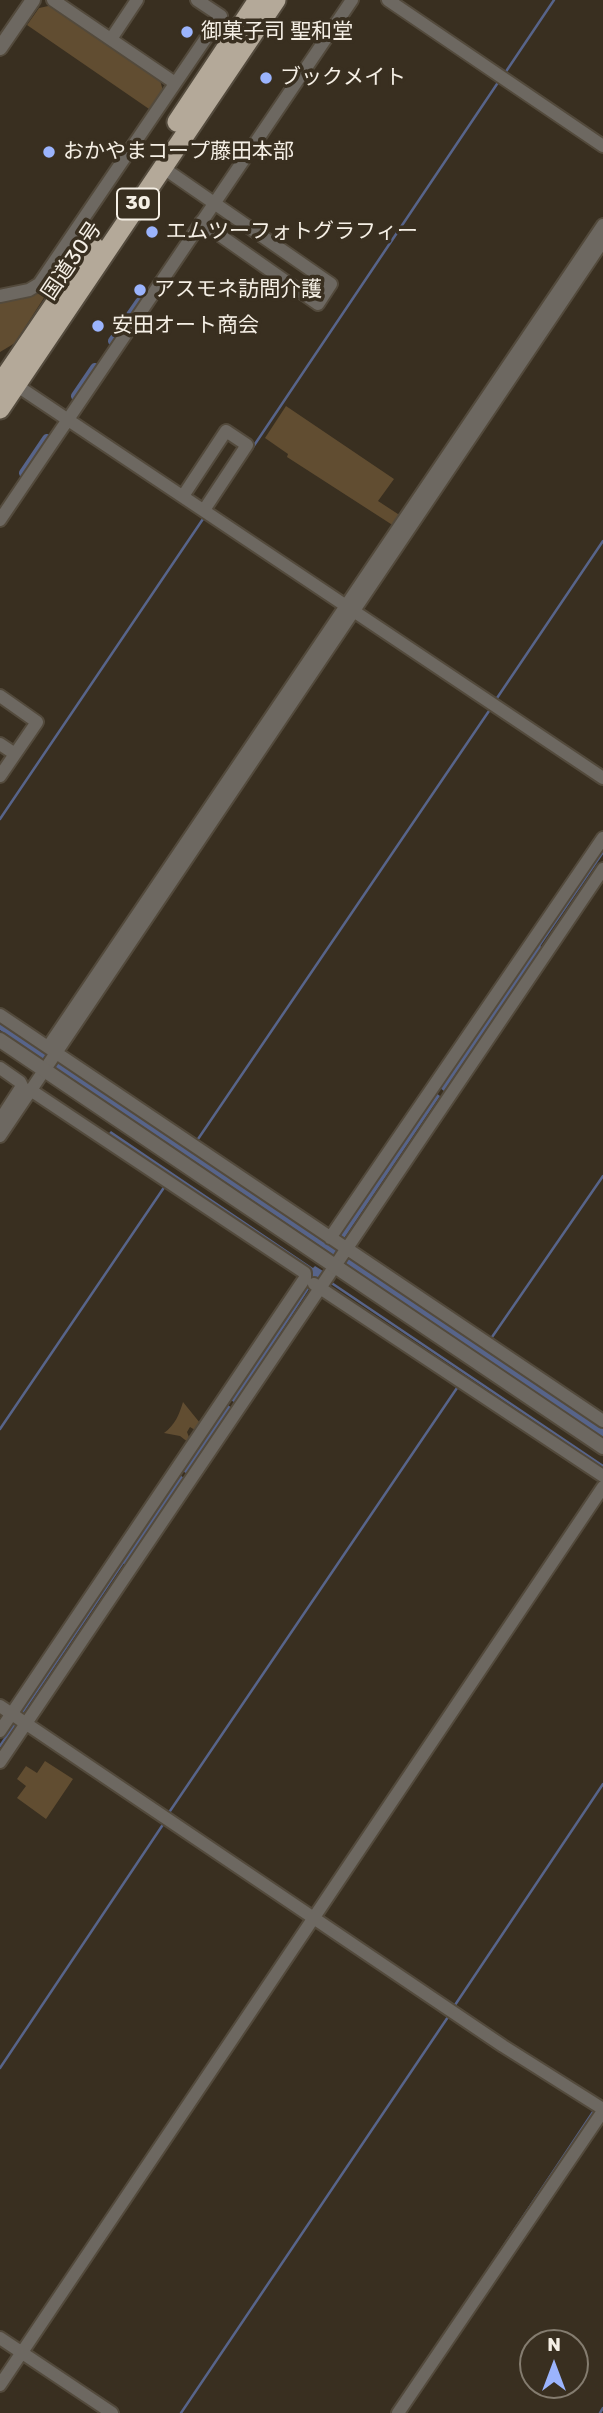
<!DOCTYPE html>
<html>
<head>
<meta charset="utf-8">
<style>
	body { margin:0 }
	#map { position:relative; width:603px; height:2413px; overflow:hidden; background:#392f20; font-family:Rubik,sans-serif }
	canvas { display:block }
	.north { position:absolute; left:519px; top:2329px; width:70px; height:70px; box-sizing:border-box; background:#392f20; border:2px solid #847c6f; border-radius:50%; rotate:0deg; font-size:19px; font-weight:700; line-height:28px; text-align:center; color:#f5efe5 }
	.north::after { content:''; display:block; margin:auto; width:24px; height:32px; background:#9bb4fd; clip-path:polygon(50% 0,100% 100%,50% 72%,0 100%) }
</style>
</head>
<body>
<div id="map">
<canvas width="603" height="2413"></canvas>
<div class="north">N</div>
</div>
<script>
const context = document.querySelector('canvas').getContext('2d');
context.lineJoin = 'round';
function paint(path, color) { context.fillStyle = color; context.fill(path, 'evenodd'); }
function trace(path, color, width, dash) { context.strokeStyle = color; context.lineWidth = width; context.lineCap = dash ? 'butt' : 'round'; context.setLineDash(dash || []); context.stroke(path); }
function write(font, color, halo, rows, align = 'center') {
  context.font = font + ' Rubik,"Noto Sans JP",sans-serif'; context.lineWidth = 7; context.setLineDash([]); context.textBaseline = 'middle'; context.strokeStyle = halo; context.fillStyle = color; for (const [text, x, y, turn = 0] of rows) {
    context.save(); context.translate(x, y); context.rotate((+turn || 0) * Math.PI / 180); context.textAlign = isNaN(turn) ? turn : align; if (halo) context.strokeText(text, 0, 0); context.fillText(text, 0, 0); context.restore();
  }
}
paint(new Path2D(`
	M53,5L159,77L164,94L152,111L27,25L39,8Z
	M41,289L47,293L15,343L0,352V301Z
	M286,406L394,479L378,501L401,516L394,526L287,457L288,454L265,438Z
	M183,1402L200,1423L195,1430L190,1427L187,1432L190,1440L189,1443L180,1436L164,1433C175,1425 179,1415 183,1402Z
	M45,1761L73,1779L46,1819L17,1798L26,1786L17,1779L26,1766L37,1773Z`), '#614d31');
paint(new Path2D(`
	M538,945L542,947L444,1091L440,1088Z
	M0,1021L48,1054L44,1060L0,1030Z
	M59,1060L337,1247L334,1254H332L53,1066Z
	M436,1093L440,1096L343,1240L339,1237Z
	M111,1131L313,1268L315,1266L323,1271L317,1280L310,1278L108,1134Z
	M307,1283L311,1286L235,1403L231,1400Z
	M228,1405L232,1408L187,1474L183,1471Z
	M180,1475L184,1478L126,1565L122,1563Z`), '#57648a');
trace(new Path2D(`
	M505,73L554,0
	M251,450L499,81
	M497,698L603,541
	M0,819L205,516
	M539,946L603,852
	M196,1142L491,708
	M330,1282L603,1466
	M490,1340L603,1176
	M0,1429L165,1186
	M20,1716L124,1561
	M0,1746L17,1721
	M168,1814L459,1385
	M453,2008L603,1784
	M0,2068L164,1823
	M459,2313L595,2109
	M181,2413L450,2014
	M600,2413L603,2408`), '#57648a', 2.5);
trace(new Path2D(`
	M113,341L140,302
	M76,396L95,368
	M24,473L47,439
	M337,1253L603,1433`), '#57648a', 10);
const minor = new Path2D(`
	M53,0L175,83
	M388,0L603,146
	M111,39L137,0
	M162,167L331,284L318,304L201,222
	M0,296L29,290L39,284L221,16L197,0
	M16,385L603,778
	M183,496L226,431L247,445L204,510
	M0,520L352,0
	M0,696L37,722L0,776
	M0,744L15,754
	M0,1015L603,1421
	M48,1047L603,225
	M0,1068L20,1082L22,1086L0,1120
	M0,1136L603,241
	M330,1238L603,838
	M314,1284L603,1476
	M0,1706L503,2046L603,2109
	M0,1731L305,1278V1273L32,1091
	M0,1762L603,869
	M0,2338L112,2413
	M0,2385L603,1487
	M398,2413L603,2111`);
const tertiary = new Path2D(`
	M0,48L33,0
	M0,1040L603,1447`);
const trunk = new Path2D(`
	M177,122L258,0
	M0,384L94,246
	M0,409L276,0`);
trace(minor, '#534a3c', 16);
trace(tertiary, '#534a3c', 18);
trace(trunk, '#534a3c', 23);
trace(minor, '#6d6861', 12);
trace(tertiary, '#6d6861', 14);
trace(trunk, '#b4a999', 19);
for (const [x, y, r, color] of [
	[187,32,7,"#9bb4fd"],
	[266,78,7,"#9bb4fd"],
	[49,152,7,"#9bb4fd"],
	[152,232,7,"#9bb4fd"],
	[140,290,7,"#9bb4fd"],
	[98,326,7,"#9bb4fd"]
]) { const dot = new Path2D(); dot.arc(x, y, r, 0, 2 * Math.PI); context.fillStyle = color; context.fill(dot); trace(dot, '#392f20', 2.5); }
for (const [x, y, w] of [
	[138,204,42]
]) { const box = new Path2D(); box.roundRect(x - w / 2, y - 15.5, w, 31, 5); context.fillStyle = '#392f20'; context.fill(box); trace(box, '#f5efe5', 2); }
write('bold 19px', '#f5efe5', null, [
	["30",138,204]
]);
write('21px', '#f5efe5', '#392f20', [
	["御菓子司 聖和堂",201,32],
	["ブックメイト",280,78],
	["おかやまコープ藤田本部",63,152],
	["エムツーフォトグラフィー",166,232],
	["アスモネ訪問介護",154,290],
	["安田オート商会",112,326]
], 'left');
write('21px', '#f5efe5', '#392f20', [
	["国道30号",72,261,-56]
]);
</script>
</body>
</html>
